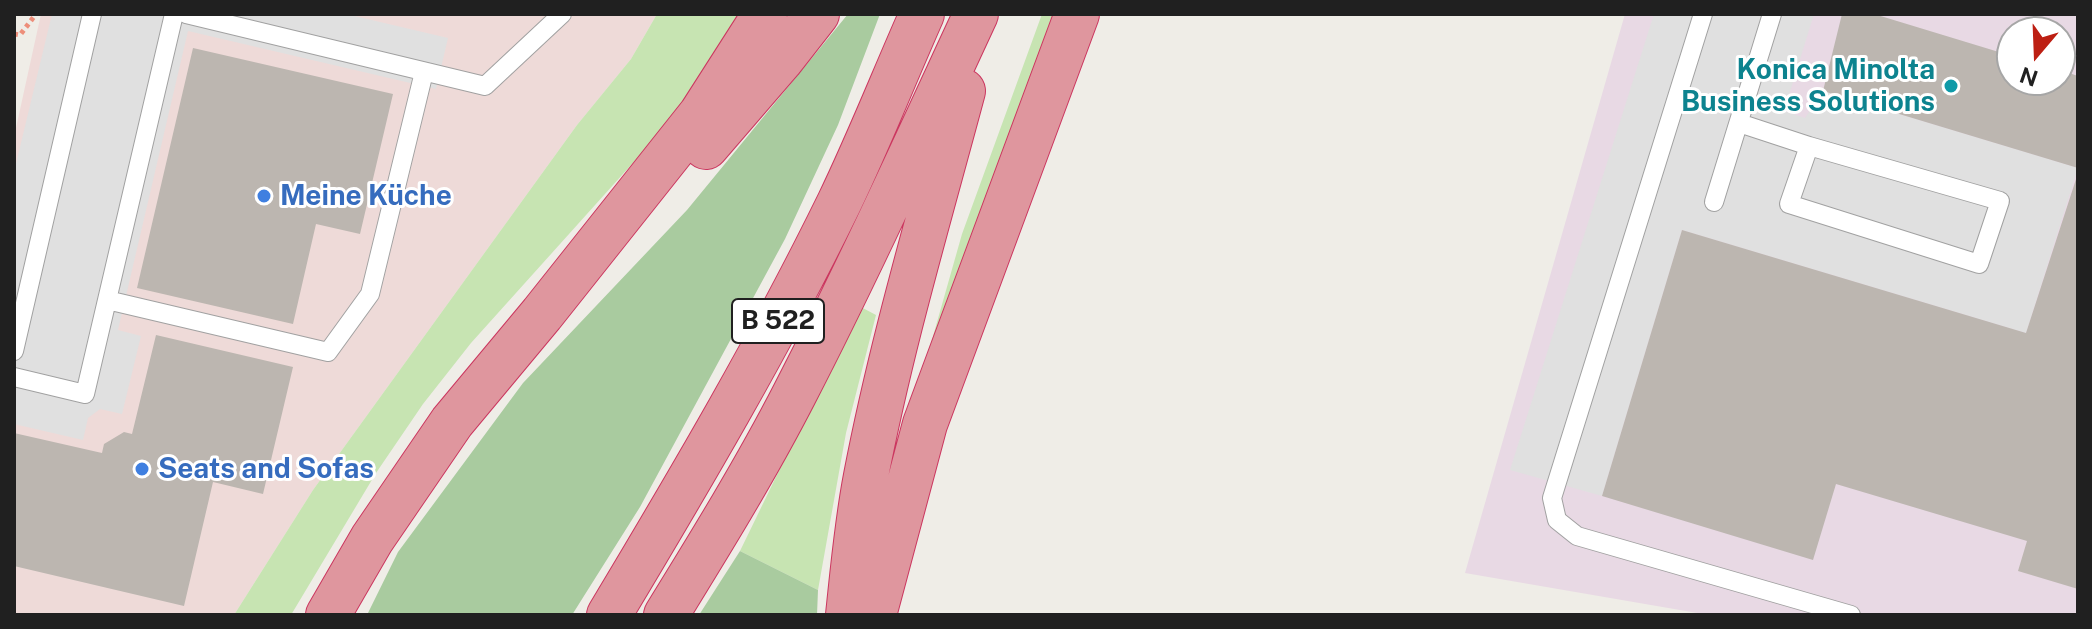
<!DOCTYPE html>
<html>
<head>
<meta charset="utf-8">
<style>
	body { margin:0 }
	#map { position:relative; width:2092px; height:629px; overflow:hidden; background:#efede7; font-family:"Public Sans",sans-serif }
	canvas { display:block }
	.frame { position:absolute; inset:0; border:16px solid #202020; pointer-events:none }
	.north { position:absolute; left:1996px; top:16px; width:80px; height:80px; box-sizing:border-box; background:#fff; border:2px solid #a6a6a6; border-radius:50%; rotate:199deg; font-size:22px; font-weight:700; line-height:32px; text-align:center; color:#202020 }
	.north::after { content:''; display:block; margin:auto; width:28px; height:36px; background:#bd1f13; clip-path:polygon(50% 0,100% 100%,50% 72%,0 100%) }
</style>
</head>
<body>
<div id="map">
<canvas width="2092" height="629"></canvas>
<div class="frame"></div>
<div class="north">N</div>
</div>
<script>
const context = document.querySelector('canvas').getContext('2d');
context.lineJoin = 'round';
function paint(path, color) { context.fillStyle = color; context.fill(path, 'evenodd'); }
function trace(path, color, width, dash) { context.strokeStyle = color; context.lineWidth = width; context.lineCap = dash ? 'butt' : 'round'; context.setLineDash(dash || []); context.stroke(path); }
function write(font, color, halo, rows, align = 'center') {
  context.font = font + ' "Public Sans",sans-serif'; context.lineWidth = 6; context.setLineDash([]); context.textBaseline = 'middle'; context.strokeStyle = halo; context.fillStyle = color; for (const [text, x, y, turn = 0] of rows) {
    context.save(); context.translate(x, y); context.rotate((+turn || 0) * Math.PI / 180); context.textAlign = isNaN(turn) ? turn : align; if (halo) context.strokeText(text, 0, 0); context.fillText(text, 0, 0); context.restore();
  }
}
paint(new Path2D(`
	M41,14H657L631,59L577,125L313,490L234,615H14V137Z`), '#eedad8');
paint(new Path2D(`
	M1625,14H2078V615H1709L1465,573ZM2012,32H2060V80H2012Z`), '#e8d9e4');
paint(new Path2D(`
	M657,14H741L709,65L667,125L471,343L423,404L376,473L291,615H234L313,490L577,125L631,59Z
	M1042,14H1060L922,375L962,234Z
	M859,306L876,315L846,433L818,590L740,551Z`), '#c7e4b2');
paint(new Path2D(`
	M848,14H880L838,125L785,239L640,507L572,615H367L398,552L523,383L687,210Z
	M740,551L818,590L817,615H699Z`), '#a9cb9f');
paint(new Path2D(`
	M52,14H346L448,38L436,89L188,31L118,330L141,336L122,414L100,409L88,418L83,440L14,424V172Z
	M1654,14H1814L1784,111L1805,118L1823,91L2078,168L2026,333L1682,230L1602,496L1510,470Z`), '#e0e0e0');
paint(new Path2D(`
	M1842,14H1874L2012,56V80H2060V70L2078,76V168L1823,91Z
	M193,48L393,94L360,234L316,224L293,324L137,288Z
	M2078,173V589L2018,571L2027,541L1836,484L1813,560L1602,496L1682,230L2026,333Z
	M156,335L293,367L263,494L213,482L184,606L14,566V433L102,453L104,444L124,432L132,434Z`), '#bcb6b0');
const lane = new Path2D(`
	M186,14L485,86L562,14
	M1703,14L1552,498L1557,520L1577,536L1851,615
	M1739,123L1809,146L1789,204L1979,264L2000,201L1809,146
	M1714,202L1772,14
	M107,300L328,352L370,294L424,72
	M14,351L92,14
	M14,377L85,394L174,14`);
const highway = new Path2D(`
	M706,147L781,60L817,14
	M328,615L372,539L452,422L542,314L701,114L765,14
	M609,615C690,480 770,344 839,203C869,141 894,77 922,14
	M666,615C711,542 756,469 795,393C859,269 917,141 976,14
	M848,615C853,568 857,522 866,476C891,346 929,218 963,91
	M874,615L925,424L1077,14`);
trace(lane, '#a1a1a1', 20);
trace(highway, '#cb365f', 46);
trace(new Path2D(`
	M14,34L20,35L36,14`), '#ed8e7a', 5, [4, 4]);
trace(lane, '#fff', 18);
trace(highway, '#df969e', 44);
for (const [x, y, r, color] of [
	[1951,86,8,"#0f9aa8"],
	[264,196,8,"#3f7fe0"],
	[142,469,8,"#3f7fe0"]
]) { const dot = new Path2D(); dot.arc(x, y, r, 0, 2 * Math.PI); context.fillStyle = color; context.fill(dot); trace(dot, '#fff', 3); }
for (const [x, y, w] of [
	[778,321,92]
]) { const box = new Path2D(); box.roundRect(x - w / 2, y - 22, w, 44, 6); context.fillStyle = '#fff'; context.fill(box); trace(box, '#202020', 2); }
write('bold 26px', '#202020', null, [
	["B 522",778,321]
]);
write('bold 28px', '#0d838f', '#fff', [
	["Konica Minolta",1935,70],
	["Business Solutions",1935,102]
], 'right');
write('bold 28px', '#366cbe', '#fff', [
	["Meine Küche",280,196],
	["Seats and Sofas",158,469]
], 'left');
</script>
</body>
</html>
